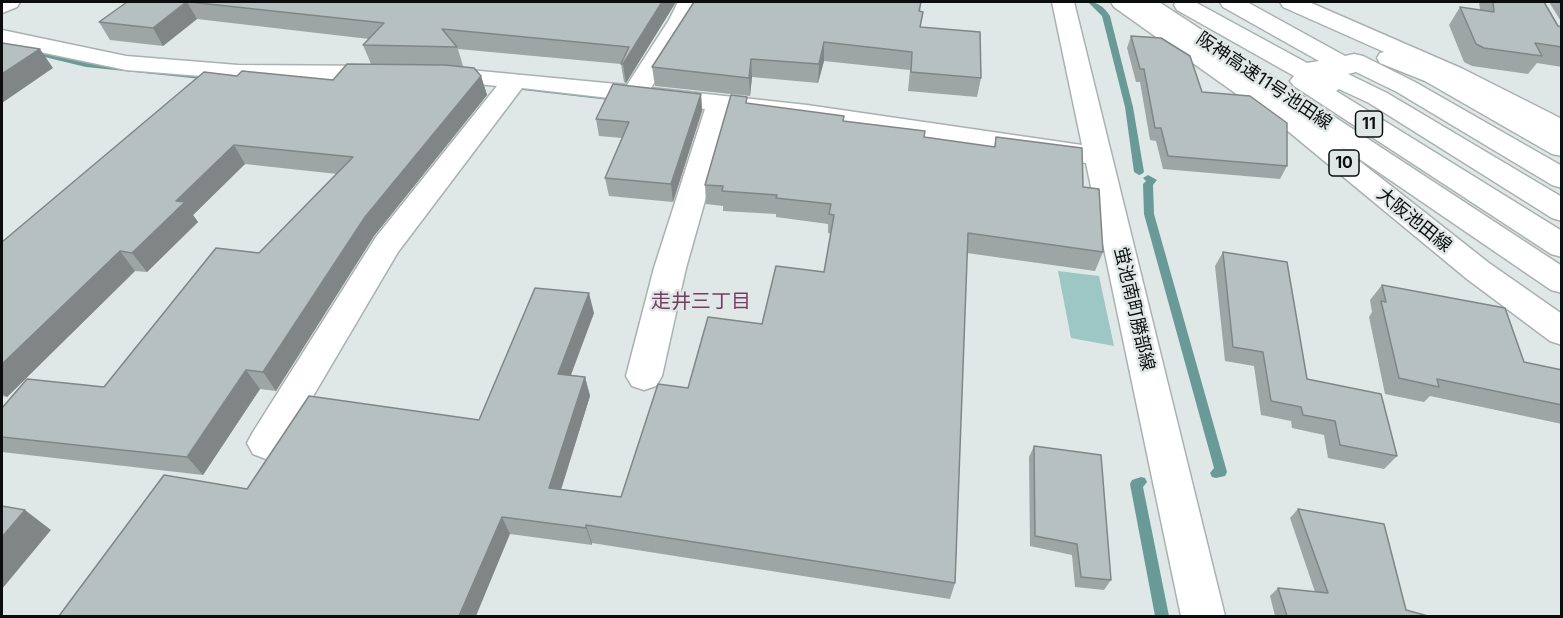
<!DOCTYPE html>
<html>
<head>
<meta charset="utf-8">
<style>
	body { margin:0 }
	#map { position:relative; width:1563px; height:618px; overflow:hidden; background:#dfe8e7; font-family:Inter,sans-serif }
	canvas { display:block }
	.frame { position:absolute; inset:0; border:3px solid #0b0e0d; pointer-events:none }
</style>
</head>
<body>
<div id="map">
<canvas width="1563" height="618"></canvas>
<div class="frame"></div>
</div>
<script>
const context = document.querySelector('canvas').getContext('2d');
context.lineJoin = 'round';
function paint(path, color) { context.fillStyle = color; context.fill(path, 'evenodd'); }
function trace(path, color, width, dash) { context.strokeStyle = color; context.lineWidth = width; context.lineCap = dash ? 'butt' : 'round'; context.setLineDash(dash || []); context.stroke(path); }
function write(font, color, halo, rows, align = 'center') {
  context.font = font + ' Inter,"Noto Sans JP",sans-serif'; context.lineWidth = 5; context.setLineDash([]); context.textBaseline = 'middle'; context.strokeStyle = halo; context.fillStyle = color; for (const [text, x, y, turn = 0] of rows) {
    context.save(); context.translate(x, y); context.rotate((+turn || 0) * Math.PI / 180); context.textAlign = isNaN(turn) ? turn : align; if (halo) context.strokeText(text, 0, 0); context.fillText(text, 0, 0); context.restore();
  }
}
paint(new Path2D(`
	M1058,271L1099,276L1114,346L1071,338Z`), '#9cc7c5');
paint(new Path2D(`
	M1088,2C1098,2 1104,7 1110,16L1133,107L1144,172L1142,174L1139,175L1134,172L1125,107L1102,16Z
	M28,49L86,63L211,76L215,78L211,80L86,67L28,53Z
	M511,85L618,97L622,99L618,101L514,89H511Z
	M1148,175L1157,180L1153,185L1154,214L1227,472L1225,476L1216,478L1212,477L1210,473L1214,468L1144,214L1143,184L1146,181L1143,178Z
	M1141,477L1145,478L1147,482L1143,487L1169,616H1155L1130,484L1132,480Z`), '#699a98');
const minor = new Path2D(`
	M2,2H20L17,7L2,13Z
	M678,2H700L693,20L651,88L807,105L1082,145L1052,2H1074L1225,616H1181L1086,163L807,121L730,112L686,268L662,376L656,386L644,390L632,386L626,376L654,268L705,109L522,88L398,252L279,454L266,459L253,454L247,443L253,432L376,237L497,86L429,79L426,74L429,69L438,67L627,85L669,20Z
	M1280,2H1309L1463,69L1562,119V138L1553,136L1445,79L1283,7Z
	M2,30L126,56L238,65L384,66L393,68L396,73L393,78L384,80L238,79L126,70L2,44Z`);
const major = new Path2D(`
	M1111,2H1136L1301,115L1489,263L1562,314V345L1550,341L1467,279L1283,127L1114,7Z`);
const highway = new Path2D(`
	M1134,2H1159L1562,266V293L1551,290L1137,7Z
	M1176,2H1195L1307,63L1319,61L1223,7L1220,2H1247L1345,56L1354,54L1363,56L1415,82L1562,166V188L1552,185L1397,92L1356,72L1348,74L1387,93L1562,197V221L1552,218L1369,103L1339,89L1336,91L1562,231V257L1551,254L1294,86L1290,81L1294,76L1177,10L1174,5Z
	M1389,51L1443,71L1562,136V156L1552,154L1425,81L1380,63L1377,58L1380,53Z`);
trace(minor, '#a9b1b1', 3);
trace(major, '#a9b1b1', 3);
trace(highway, '#a9b1b1', 3);
paint(minor, '#fff');
paint(major, '#fff');
paint(highway, '#fff');
paint(new Path2D(`
	M127,2H676L626,83L624,82L621,64L458,49L463,66H456L481,76L487,95L374,236L276,391L260,389L203,475L2,452V408L104,387L259,253L337,174L245,164L193,215L198,222L147,272L135,271L7,397L2,396V242L237,76L333,80L371,64L363,45L369,39L197,19L163,46L110,40L99,22Z
	M921,2L920,11L921,27L981,78L977,97L908,91L910,70L824,61L818,83L752,77L750,96L655,86L652,67Z
	M1479,2H1544L1558,26L1562,27V67L1537,63L1528,74L1472,66L1464,62L1449,25L1460,7L1480,10Z
	M1549,2H1562V23Z
	M1131,36L1202,92L1287,166L1280,179L1163,169L1156,141L1150,140L1140,82H1136L1127,48Z
	M701,94L702,111L673,202L609,196L605,178L622,138L599,136L596,119Z
	M747,103L924,137L994,147L996,137L1083,187L1103,252L1095,271L967,253L955,583L950,599L592,543V545L510,534L247,489L479,420L594,313L571,375L585,377L590,396L561,489L621,497L688,388L762,324L824,272L831,234L828,233V224L776,217V214L723,211V206L706,204L705,185Z
	M1223,252L1307,379L1397,456L1384,469L1328,458L1324,435L1292,428L1291,421L1261,415L1254,366L1225,361L1215,266Z
	M1382,285L1524,362L1562,370V424L1430,396L1424,402L1385,394L1369,317L1372,312L1370,300Z
	M1034,446L1111,580L1104,590L1075,587L1072,555L1030,546L1029,457Z
	M1298,509L1406,610L1428,616H1275L1270,596L1278,588L1315,592L1290,518Z`), '#9da5a5');
paint(new Path2D(`
	M187,2L197,19L163,46L153,28Z
	M662,2H676L626,83L623,64Z
	M824,42V61L818,83L819,64Z
	M40,49L53,68L2,103V74Z
	M751,59L752,77L750,96L749,78Z
	M481,76L487,95L374,236L276,391L263,372L365,217Z
	M701,94L702,111L673,202L671,184Z
	M234,145L245,164L193,215L198,222L147,272L132,253L176,201Z
	M120,251L135,271L7,397L2,393V364Z
	M589,293L594,313L564,393L558,374Z
	M246,370L260,389L203,475L187,457Z
	M585,377L590,396L556,506L549,488Z
	M25,510L51,530L2,589V537Z
	M502,517L510,534L476,616H459Z
	M586,525L592,543V545L586,528Z`), '#808686');
const building = new Path2D(`
	M127,2H186L153,28L99,22Z
	M190,2H662L623,64H621L629,47L442,29L457,47L363,45L384,23Z
	M694,2H921L919,11L923,12L920,27L980,32L981,78L911,72L912,52L824,42L819,64L751,59L749,78L652,67Z
	M1493,2H1544L1558,26L1562,27V47L1535,43L1542,56L1484,48L1476,44L1460,7L1494,12Z
	M1131,36L1161,38L1190,56L1202,92L1250,96L1287,123V166L1168,156L1161,128H1155L1144,69H1140Z
	M2,43L40,49L2,74Z
	M347,64L445,65L474,68L481,76L365,217L263,372L246,370L187,457L2,437V408L27,379L104,387L216,248L259,253L353,157L234,145L176,201L185,202L132,253L120,251L2,364V242L204,72L237,76L242,71L333,80Z
	M613,84L701,94L671,184L605,178L629,122L596,119Z
	M731,95L747,97L746,103L844,116L843,121L925,131L924,137L995,147L996,137L1082,148L1083,187L1099,189L1103,252L968,233L955,583L586,525V528L502,517L459,616H59L164,475L247,489L309,396L479,420L535,288L589,293L558,374L585,377L549,488L621,497L658,384L688,388L708,317L762,324L776,266L824,272L834,215L829,214L831,204L776,198L777,195L722,191L723,186L705,185Z
	M1223,252L1287,262L1307,379L1381,394L1397,456L1340,445L1335,421L1303,415L1301,407L1271,401L1263,352L1233,347Z
	M1382,285L1505,308L1524,362L1562,370V405L1437,379L1439,387L1399,378L1381,301L1386,302Z
	M1034,446L1101,455L1111,580L1081,577L1077,544L1035,536Z
	M2,506L25,510L2,537Z
	M1298,509L1384,524L1406,610L1428,616H1287L1278,588L1328,593Z`);
paint(building, '#b7c0c0');
trace(building, '#808686', 1.5);
for (const [x, y, w] of [
	[1369,124,27],
	[1344,163,30]
]) { const box = new Path2D(); box.roundRect(x - w / 2, y - 13, w, 26, 4.5); context.fillStyle = '#dfe8e7'; context.fill(box); trace(box, '#0b0e0d', 1.5); }
write('bold 16px', '#0b0e0d', null, [
	["11",1369,124],
	["10",1344,163]
]);
write('18px', '#0b0e0d', '#dfe8e7', [
	["阪神高速11号池田線",1264,81,34],
	["大阪池田線",1414,220,39],
	["蛍池南町勝部線",1134,309,77]
]);
write('20px', '#793b61', '#dfe8e7', [
	["走井三丁目",701,302]
]);
</script>
</body>
</html>
